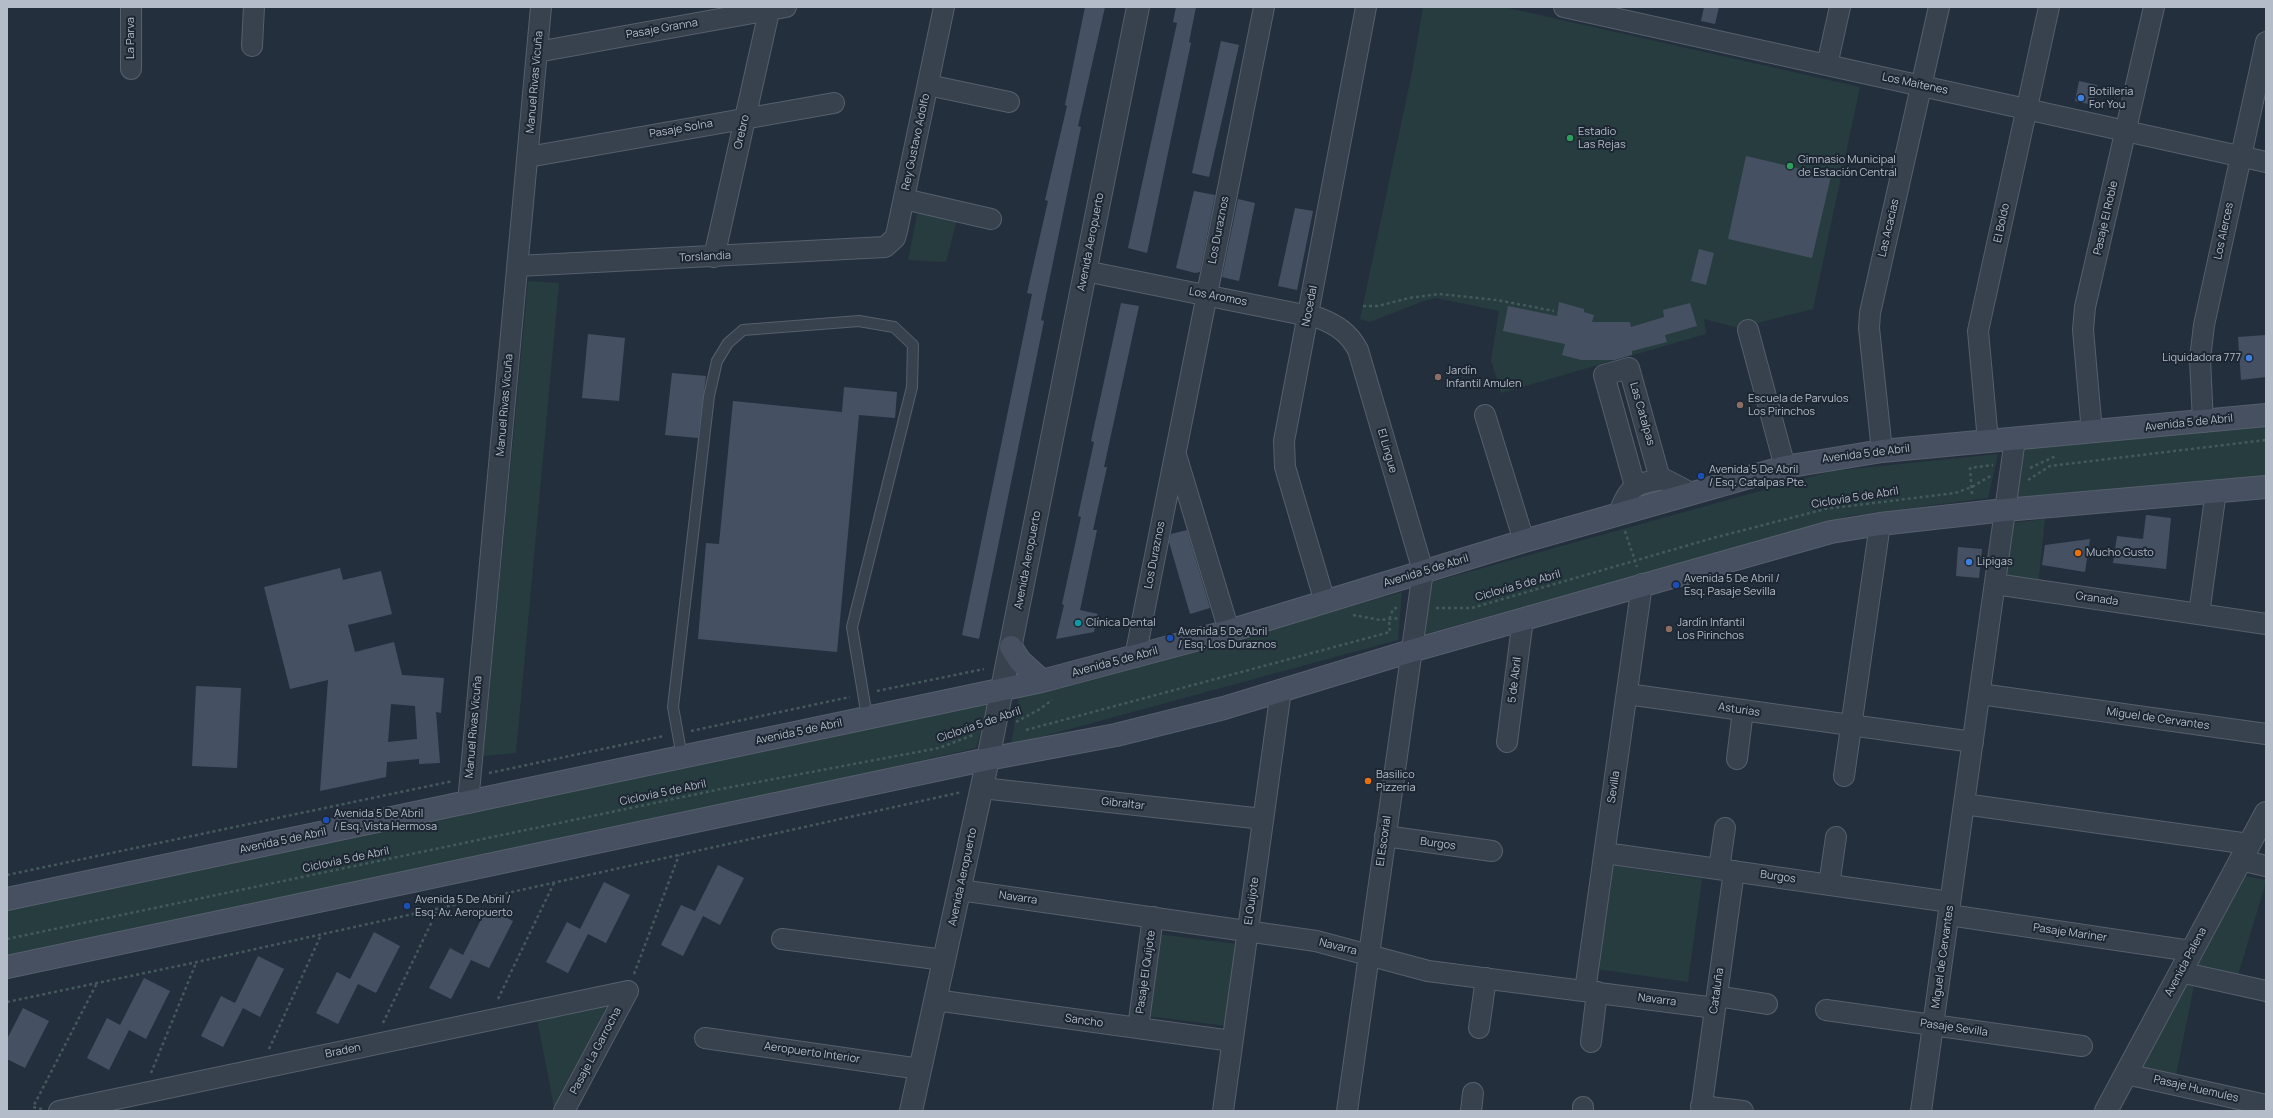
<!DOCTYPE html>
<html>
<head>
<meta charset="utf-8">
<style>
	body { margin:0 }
	#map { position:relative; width:2273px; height:1118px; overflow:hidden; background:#242f3e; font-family:Manrope,sans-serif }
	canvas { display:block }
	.frame { position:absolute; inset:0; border:8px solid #b4bcc9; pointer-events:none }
</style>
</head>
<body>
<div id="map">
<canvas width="2273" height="1118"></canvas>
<div class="frame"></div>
</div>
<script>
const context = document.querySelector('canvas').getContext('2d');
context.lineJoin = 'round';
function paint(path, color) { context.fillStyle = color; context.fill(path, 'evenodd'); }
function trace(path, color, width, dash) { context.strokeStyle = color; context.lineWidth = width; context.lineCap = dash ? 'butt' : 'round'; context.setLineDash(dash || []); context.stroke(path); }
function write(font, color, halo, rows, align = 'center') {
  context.font = font + ' Manrope,sans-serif'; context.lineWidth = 4; context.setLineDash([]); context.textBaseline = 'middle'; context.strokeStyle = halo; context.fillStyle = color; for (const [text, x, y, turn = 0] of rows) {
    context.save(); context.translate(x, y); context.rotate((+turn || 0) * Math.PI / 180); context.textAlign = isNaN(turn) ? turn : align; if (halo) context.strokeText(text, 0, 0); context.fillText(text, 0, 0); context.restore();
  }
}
paint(new Path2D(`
	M1423,7H1504L1860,87L1813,309L1738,328L1704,319L1706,334L1501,393L1491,360L1499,311L1436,298L1421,302L1370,322L1360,319L1412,72Z
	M918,210L957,219L946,262L908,260Z
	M528,281L559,283L516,753L483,756Z
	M2266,424V476L2015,500L2024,448Z
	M1998,454L1988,498L1849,516L1422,635L1432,582L1832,471Z
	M2045,519L2038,587L2005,580L2012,523Z
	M1402,592L1398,640L1011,745L1019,698Z
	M989,701L976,748L299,904L7,961V909Z
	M1611,865L1702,879L1688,982L1596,969Z
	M2245,876L2266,880V882L2238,975L2197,966Z
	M1157,934L1237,944L1227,1026L1147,1016Z
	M2182,983L2194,986L2176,1075L2141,1066Z
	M607,1006L554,1107L537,1019Z`), '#263c3f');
paint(new Path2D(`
	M1085,7H1105L1078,126L1081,127L1041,320L1044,321L979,639L962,635L1032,294L1027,293L1048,201L1045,200L1067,106L1065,105Z
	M1176,7H1196L1189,42L1191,43L1147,253L1128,248L1177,23L1173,22Z
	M1704,7H1719L1715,24L1701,21Z
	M1221,41L1239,45L1209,177L1192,173Z
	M2079,81L2097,85L2093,105L2075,101Z
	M1746,156L1831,176L1812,258L1728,239Z
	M1194,191L1215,195L1200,272L1195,273L1176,268Z
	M1238,199L1255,203L1239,281L1222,277Z
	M1295,208L1313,211L1297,290L1278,286Z
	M1699,249L1714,253L1706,285L1691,281Z
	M1559,302L1584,309V312L1594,315L1592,322H1630L1631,327L1664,317L1663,310L1690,303L1697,326L1665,335L1667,342L1632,351V355L1615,360H1581L1562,355L1565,344L1503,331L1508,306L1557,316Z
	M1121,303L1139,306L1104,467H1107L1093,530H1097L1080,610L1098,614L1094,632L1056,639L1064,605L1062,604L1081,517L1078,516L1094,442L1091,441Z
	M588,334L625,338L619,401L582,398Z
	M2266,335V377L2241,380L2238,337Z
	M672,373L706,376L698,438L665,435Z
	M844,387L897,392L895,418L859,415L837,652L698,639L706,543L719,544L733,401L842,412Z
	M2146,515L2171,518L2166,569L2113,563L2117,536L2143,539Z
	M1187,530L1210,608L1190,614L1169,542L1171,534Z
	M2090,539L2085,572L2042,565L2045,545Z
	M1958,547L1982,549L1979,578L1956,576Z
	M340,568L343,580L381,571L392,614L348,625L355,652L394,642L402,675L444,678L441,713L436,712L440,763L419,764V759L387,762L386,777L320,791L328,680L290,689L264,587ZM391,704L415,706L417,739L388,742Z
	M196,686L241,688L237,768L192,766Z
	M718,865L744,878L720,925L703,916L683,956L661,945L681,905L695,911Z
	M604,882L630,895L606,943L588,934L568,973L546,962L567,922L580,929Z
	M487,908L513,921L489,968L471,960L451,999L429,988L450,948L463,955Z
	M374,932L400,946L376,993L358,984L338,1024L316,1013L337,972L350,979Z
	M258,956L284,969L260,1017L243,1008L223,1047L201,1036L221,996L235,1003Z
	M144,978L170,991L146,1039L129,1030L109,1070L87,1058L107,1018L120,1025Z
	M23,1008L49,1021L25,1068L7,1059V1039Z`), '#455162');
const service = new Path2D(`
	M682,757L673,707L709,396L717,361L728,343L743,330L859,321L894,327L913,345L912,387L852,627L867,717`);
const minor = new Path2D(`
	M131,7V69
	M1564,7L2266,162
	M252,46L254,7
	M537,52L786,7
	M1827,65L1840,7
	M928,85L1009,102
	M528,157L834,103
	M904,199L991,219
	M714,257L770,7
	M518,266L885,247L895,238L897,231L944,7
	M1085,271L1319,318C1337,325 1349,333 1358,350L1423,571L1347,1111
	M1748,330L1785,467
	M1485,415L1524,541
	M2203,422L2200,359L2204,325L2266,42
	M2092,432L2083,330L2085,307L2154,7
	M1988,441L1978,331L2049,7
	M1882,451L1869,328L1870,313L1939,7
	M1176,455L1229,631
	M1635,486L1604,375L1629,368L1660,479
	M1619,513C1629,487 1634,483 1664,479L1691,493
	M1995,584L2266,624
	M1325,602L1285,467L1284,441L1366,7
	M2199,614L2216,491
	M1135,657L1264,7
	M1627,694L1973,742
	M1980,694L2266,734
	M1507,742L1523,619
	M1737,759L1743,710
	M1844,776L1880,524
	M982,788L1263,819
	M468,803L541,7
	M1964,804L2249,844
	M1385,836L1492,851
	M1605,853L1950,902
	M2240,860L2266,866
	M1719,869L1725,828
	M1829,885L1836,837
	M960,890L1316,941L1428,971L1715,1008
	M1949,915L2191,951
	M782,939L944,960
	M2180,972L2266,991
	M1585,991L1642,584
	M1717,996L1767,1004
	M935,1000L1232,1041
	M1826,1010L2082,1046
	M1138,1028L1153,917
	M1479,1028L1486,978
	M705,1038L920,1069
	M1591,1042L1597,992
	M2126,1074L2266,1105
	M1701,1106L1743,1111
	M59,1111L628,991
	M564,1111L628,991
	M1223,1111L1281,690
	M1471,1111L1473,1093
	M1583,1111V1107
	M1701,1111L1734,871
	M1921,1111L2015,439`);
const tertiary = new Path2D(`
	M911,1111L988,759L1138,7
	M2106,1111L2266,813`);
const secondary = new Path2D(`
	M1011,647L1020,661L1042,681
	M7,899L1042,681L1229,631L1524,541L1785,467L1882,451L2266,415
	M7,967L988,759L1116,735L1224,708L1411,651L1831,532L1880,524L2005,510L2266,487`);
trace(service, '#565f6c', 12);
trace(minor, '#565f6c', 22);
trace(tertiary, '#565f6c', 24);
trace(secondary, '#565f6c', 24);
trace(new Path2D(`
	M1363,306H1378L1409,298L1439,294L1497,300L1554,311
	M2030,468L2056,456
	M2028,480L2050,466L2266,440
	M1972,494L1970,468L1993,465
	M1625,531L1637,567
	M1436,608H1472L1713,538L1825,509L1955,493L1972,487L1992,475
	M1353,615L1380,620L1399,618
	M877,691L984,669
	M1016,722L1040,709L1052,700
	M1026,730L1390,632L1389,620L1393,609L1399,607
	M691,731L850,697
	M489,773L664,736
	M7,875L453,781
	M7,939L721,789L939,748L973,735
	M634,974L679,855
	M498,999L554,883
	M7,1002L197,962L962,792
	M383,1023L438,909
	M269,1049L321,935
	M151,1073L196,963
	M42,1109L33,1107L97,983`), '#44595c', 2.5, [3, 3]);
trace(service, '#38414e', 10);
trace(minor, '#38414e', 20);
trace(tertiary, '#38414e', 22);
trace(secondary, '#465061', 22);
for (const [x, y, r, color] of [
	[2081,98,4,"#3f7fe0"],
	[1570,138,4,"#2e9e5b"],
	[1790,166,4,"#2e9e5b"],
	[2249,358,4,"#3f7fe0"],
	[1438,377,4,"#8d6e63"],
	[1740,405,4,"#8d6e63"],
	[1701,476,4,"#1a4fb4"],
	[2078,553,4,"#e8710a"],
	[1969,562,4,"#3f7fe0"],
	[1676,585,4,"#1a4fb4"],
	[1078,623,4,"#0f9aa8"],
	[1669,629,4,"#8d6e63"],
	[1170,638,4,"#1a4fb4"],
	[1368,781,4,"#e8710a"],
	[326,820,4,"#1a4fb4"],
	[407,906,4,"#1a4fb4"]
]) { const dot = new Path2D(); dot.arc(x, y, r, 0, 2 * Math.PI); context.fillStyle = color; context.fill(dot); trace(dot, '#1d2633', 1.5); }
write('11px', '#b4bcc9', '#1d2633', [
	["Pasaje Granna",662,29,-10],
	["La Parva",131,38,-90],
	["Manuel Rivas Vicuña",535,82,-85],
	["Los Maitenes",1915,84,12],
	["Pasaje Solna",681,129,-10],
	["Orebro",742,132,-77],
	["Rey Gustavo Adolfo",916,142,-78],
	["Pasaje El Roble",2106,218,-77],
	["El Boldo",2002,223,-78],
	["Las Acacias",1889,228,-77],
	["Los Duraznos",1219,230,-79],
	["Los Alerces",2224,231,-78],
	["Avenida Aeropuerto",1091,242,-79],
	["Torslandia",705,257,-3],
	["Los Aromos",1218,297,11],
	["Nocedal",1310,306,-79],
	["Manuel Rivas Vicuña",505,405,-85],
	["Las Catalpas",1642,414,74],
	["Avenida 5 de Abril",2189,423,-6],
	["El Lingue",1387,451,74],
	["Avenida 5 de Abril",1866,454,-7],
	["Ciclovia 5 de Abril",1855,498,-9],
	["Los Duraznos",1155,555,-79],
	["Avenida Aeropuerto",1028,560,-79],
	["Avenida 5 de Abril",1426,571,-17],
	["Ciclovia 5 de Abril",1518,586,-16],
	["Granada",2097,599,8],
	["Avenida 5 de Abril",1115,662,-15],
	["5 de Abril",1515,680,-83],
	["Asturias",1739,710,8],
	["Miguel de Cervantes",2158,719,8],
	["Ciclovia 5 de Abril",979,725,-19],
	["Manuel Rivas Vicuña",474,727,-85],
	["Avenida 5 de Abril",799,732,-12],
	["Sevilla",1614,787,-82],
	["Ciclovia 5 de Abril",663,793,-12],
	["Gibraltar",1123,804,6],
	["Avenida 5 de Abril",283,841,-12],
	["El Escorial",1384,841,-82],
	["Burgos",1438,844,8],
	["Ciclovia 5 de Abril",346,860,-12],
	["Avenida Aeropuerto",963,877,-78],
	["Burgos",1778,877,8],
	["Navarra",1018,898,8],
	["El Quijote",1252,901,-82],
	["Pasaje Mariner",2070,933,8],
	["Navarra",1338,947,14],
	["Miguel de Cervantes",1943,957,-82],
	["Avenida Palena",2186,962,-62],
	["Pasaje El Quijote",1146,972,-82],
	["Cataluña",1717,991,-82],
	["Navarra",1657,1000,7],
	["Sancho",1084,1021,8],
	["Pasaje Sevilla",1954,1028,8],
	["Braden",343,1051,-12],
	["Pasaje La Garrocha",596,1051,-62],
	["Aeropuerto Interior",812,1053,8],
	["Pasaje Huemules",2196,1089,13]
]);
write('11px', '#b4bcc9', '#1d2633', [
	["Botilleria",2089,92],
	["For You",2089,105],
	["Estadio",1578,132],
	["Las Rejas",1578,145],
	["Gimnasio Municipal",1798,160],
	["de Estación Central",1798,173],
	["Liquidadora 777",2241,358,"right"],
	["Jardín",1446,371],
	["Infantil Amulen",1446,384],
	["Escuela de Parvulos",1748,399],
	["Los Pirinchos",1748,412],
	["Avenida 5 De Abril",1709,470],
	["/ Esq. Catalpas Pte.",1709,483],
	["Mucho Gusto",2086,553],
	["Lipigas",1977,562],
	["Avenida 5 De Abril /",1684,579],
	["Esq. Pasaje Sevilla",1684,592],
	["Clínica Dental",1086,623],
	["Jardín Infantil",1677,623],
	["Los Pirinchos",1677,636],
	["Avenida 5 De Abril",1178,632],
	["/ Esq. Los Duraznos",1178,645],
	["Basilico",1376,775],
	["Pizzería",1376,788],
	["Avenida 5 De Abril",334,814],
	["/ Esq. Vista Hermosa",334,827],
	["Avenida 5 De Abril /",415,900],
	["Esq. Av. Aeropuerto",415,913]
], 'left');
</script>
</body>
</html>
